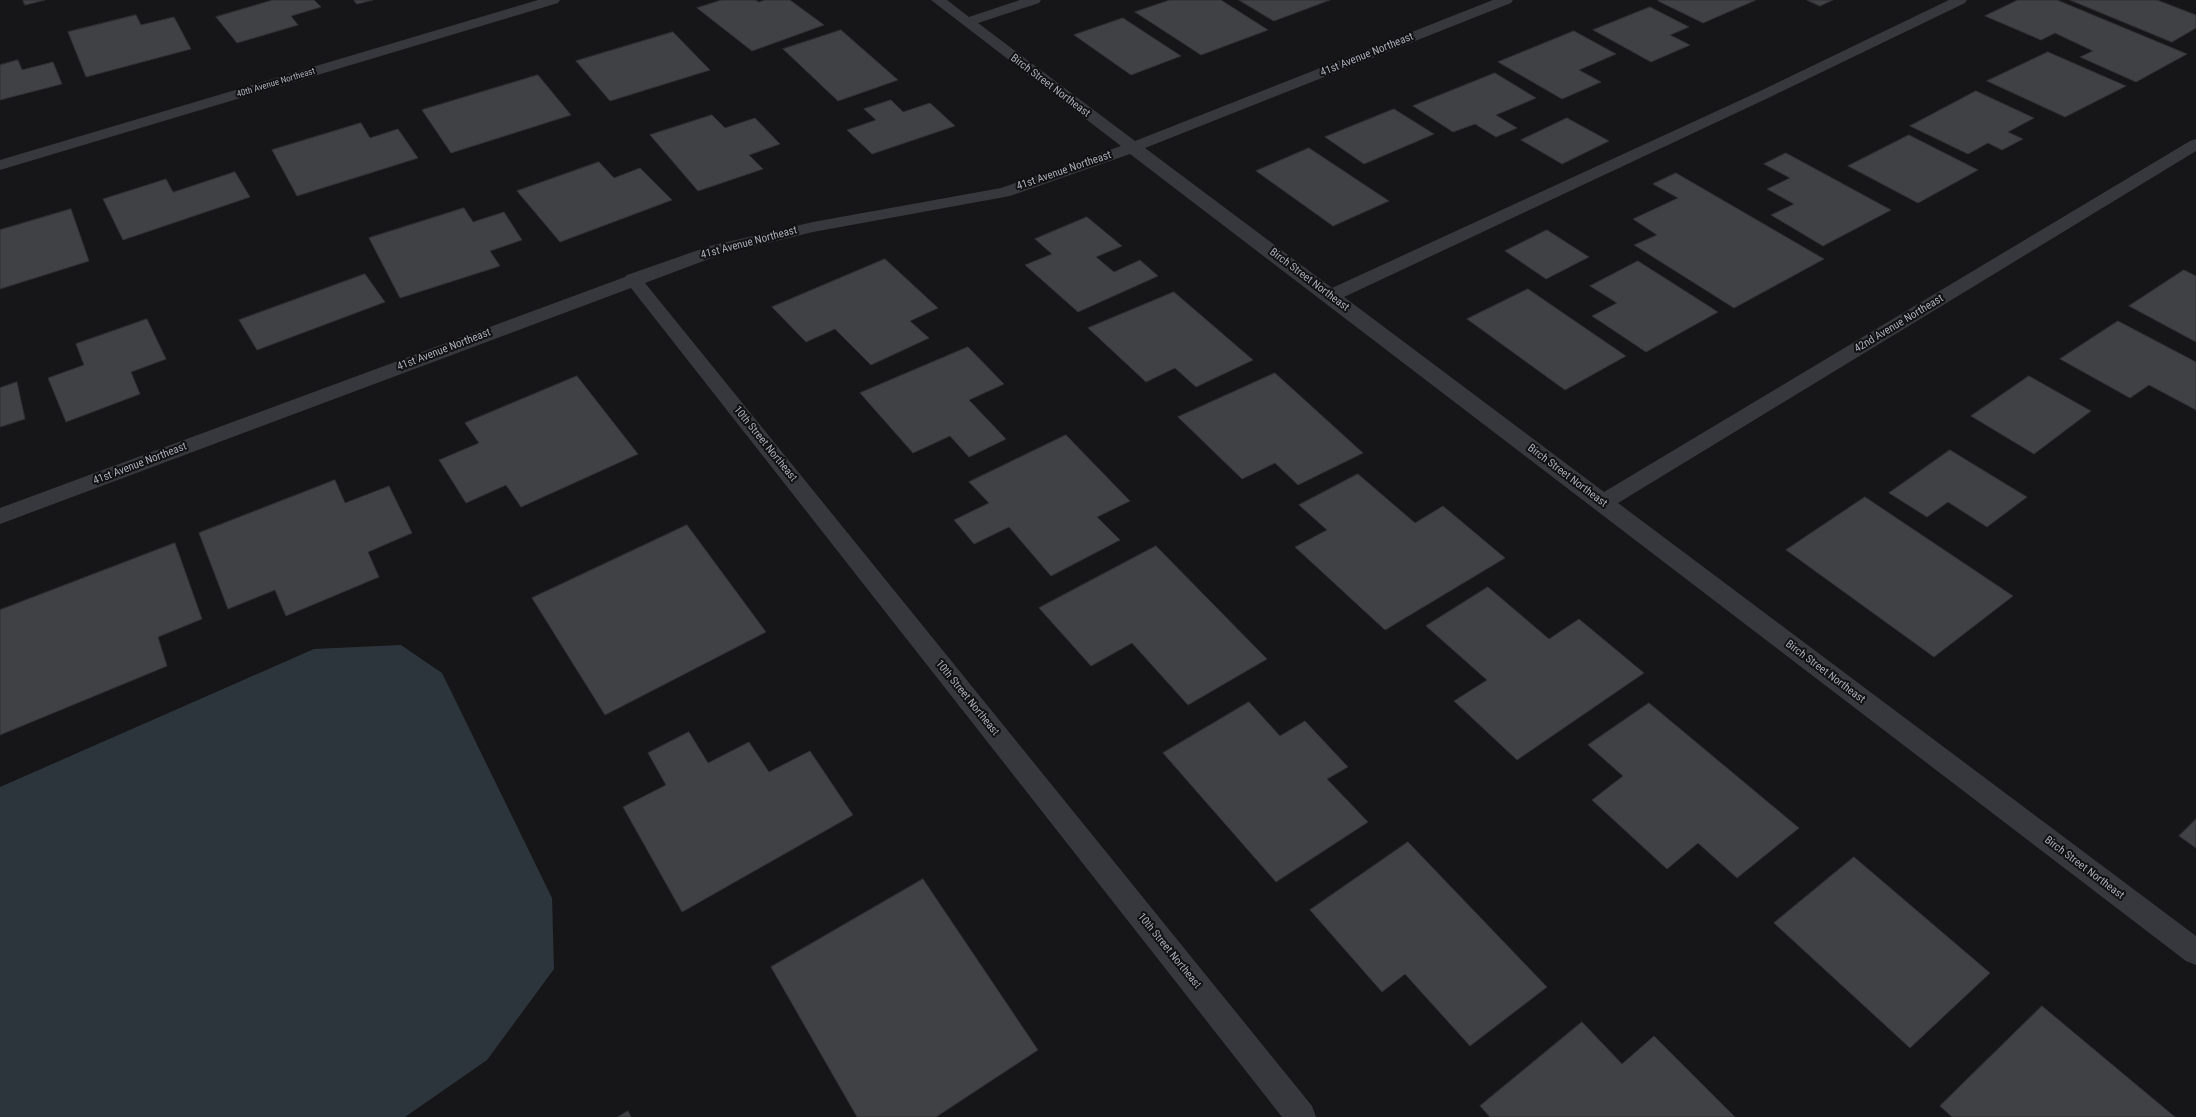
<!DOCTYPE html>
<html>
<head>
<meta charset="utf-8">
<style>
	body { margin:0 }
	canvas { display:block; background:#161618 }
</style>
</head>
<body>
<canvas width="2196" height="1117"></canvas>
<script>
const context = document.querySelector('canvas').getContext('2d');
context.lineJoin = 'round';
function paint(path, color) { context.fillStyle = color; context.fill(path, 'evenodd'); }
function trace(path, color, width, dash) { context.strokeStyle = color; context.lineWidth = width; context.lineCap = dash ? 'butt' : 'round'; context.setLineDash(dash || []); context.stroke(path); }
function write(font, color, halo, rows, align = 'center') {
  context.font = font + ' "Roboto Condensed",sans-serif'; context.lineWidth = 4; context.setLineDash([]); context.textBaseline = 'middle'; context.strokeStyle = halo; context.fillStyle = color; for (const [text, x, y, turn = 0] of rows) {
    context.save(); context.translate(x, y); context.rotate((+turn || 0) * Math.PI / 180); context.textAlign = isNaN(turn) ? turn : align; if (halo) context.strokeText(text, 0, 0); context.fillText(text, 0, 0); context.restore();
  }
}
paint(new Path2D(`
	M401,645L442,673L552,898L554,969L487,1060L405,1117H0V787L314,649Z`), '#2c353c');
const building = new Path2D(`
	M23,0H45L25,5Z
	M273,0H314L321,7L291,16L298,25L237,43L216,17Z
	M354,0H373L357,4Z
	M722,0H755L759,2L765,0H790L824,25L752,51L697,8Z
	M1170,0H1221L1268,30L1201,55L1135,12Z
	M1239,0H1330L1274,21Z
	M1660,0H1756L1703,23L1658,1Z
	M1807,0H1833L1820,6Z
	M2018,0H2057L2187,54L2136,82L2080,57L2093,51L2055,33L2041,40L1985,16Z
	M2070,0H2157L2196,15V28L2172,42Z
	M1650,7L1689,27L1670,35L1690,45L1651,62L1593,30Z
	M136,15L141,25L174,17L191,49L86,77L68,32Z
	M1123,18L1181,56L1131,75L1074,35Z
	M841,30L898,80L838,101L783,49Z
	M1574,31L1616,54L1579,70L1601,82L1562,99L1498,62Z
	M673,32L710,70L610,101L576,61Z
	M2048,52L2126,86L2065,117L1987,81Z
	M18,60L22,70L53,62L62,84L0,100V65Z
	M1495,73L1536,98L1496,115L1517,128L1496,137L1475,124L1453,132L1413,106Z
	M538,75L571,115L451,153L422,110Z
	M1976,91L2034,118L2008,132L2023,139L2002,150L1988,143L1968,154L1910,126Z
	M891,100L903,112L930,103L955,126L872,154L847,130L876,120L864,109Z
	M1394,109L1434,134L1364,164L1325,137Z
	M712,115L725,128L755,118L780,144L749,155L763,169L698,191L650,135Z
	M1567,118L1609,141L1562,164L1521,140Z
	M361,123L370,138L398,129L418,158L297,196L272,150Z
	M1909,135L1978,170L1918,203L1848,166Z
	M1309,148L1389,201L1333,226L1256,171Z
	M1786,153L1891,210L1823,246L1771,215L1794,204L1767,189L1790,178L1764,164Z
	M599,162L614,178L640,168L672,200L560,242L517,191Z
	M235,172L250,197L123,240L103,199L166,179L173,192Z
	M1676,173L1824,259L1734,308L1634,245L1657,235L1633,219L1678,198L1653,184Z
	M464,208L473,222L504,212L522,240L490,251L500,266L400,298L369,238Z
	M71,209L89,261L0,289V230Z
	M1087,217L1122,246L1096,257L1114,272L1140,260L1158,276L1078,312L1025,265L1052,254L1035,239Z
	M1547,230L1589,257L1546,279L1505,251Z
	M885,259L938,308L910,321L929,338L871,365L835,329L806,342L772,307Z
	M1638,261L1718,312L1646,352L1592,316L1617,303L1590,286Z
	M2184,270L2196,276V342L2129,306Z
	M365,274L385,302L257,350L239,320Z
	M1528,289L1626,356L1565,390L1467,319Z
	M1174,292L1253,360L1196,387L1175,368L1146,382L1088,328Z
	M147,319L166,359L131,372L140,394L66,422L48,378L84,365L76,344Z
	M2118,321L2196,362V410L2149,385L2130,398L2060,359Z
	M968,347L1004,384L969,400L1006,439L969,457L950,436L913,453L860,393Z
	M1275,373L1363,453L1298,485L1275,463L1242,479L1178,417Z
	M577,376L638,454L521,507L506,485L466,503L439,460L479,443L465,423Z
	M2029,376L2091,411L2034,454L1971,416Z
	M17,382L25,419L0,427V388Z
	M1066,435L1130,501L1097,517L1120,540L1051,576L1009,527L974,544L954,520L989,503L969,482Z
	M1950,450L2027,497L1987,527L1948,502L1927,517L1889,493Z
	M1358,474L1415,523L1443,506L1505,558L1385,630L1295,547L1327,530L1299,505Z
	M335,480L345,503L389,486L412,533L368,552L379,577L286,616L275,590L228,609L199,533Z
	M1865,497L2013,596L1934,657L1786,550Z
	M687,525L766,632L605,715L532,598Z
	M175,543L202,619L158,637L167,666L0,735V610Z
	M1156,546L1267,659L1188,705L1132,643L1091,666L1039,608Z
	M1488,587L1549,639L1579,619L1644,673L1517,760L1454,701L1487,680L1426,626Z
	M1249,702L1280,736L1305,721L1348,767L1327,779L1368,822L1276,882L1163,753Z
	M1649,703L1799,828L1737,878L1698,843L1667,869L1592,800L1623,776L1588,745Z
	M689,732L708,763L749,742L769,772L810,751L853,815L682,912L623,807L666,785L648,753Z
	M2196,819V848L2179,836Z
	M1408,842L1547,987L1470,1046L1405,974L1382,992L1310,910Z
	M1854,857L1990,973L1910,1048L1774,923Z
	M923,879L1038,1050L936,1117H857L771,967Z
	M2042,1006L2175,1117H1952L1940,1106Z
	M1582,1022L1622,1064L1654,1036L1735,1117H1490L1480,1106Z
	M628,1111L631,1117H618Z`);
paint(building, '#404145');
trace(building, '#303034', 1);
paint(new Path2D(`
	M538,0H560L558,3L0,170V160Z
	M931,0H947L969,17L1020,0H1041L1039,3L978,23L1135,141L1493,0H1513L1511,3L1145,148L1332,288L1756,93L1949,0H1967L1965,3L1766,99L1344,297L1604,492L2190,141L2196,139V151L1618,503L2196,936V965L2186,961L1130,154L1010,196L813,232L722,254L645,283L1312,1106L1316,1117H1282L631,288L0,524V508L625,277L627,275L710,246L813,222L1001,188L1121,146Z`), '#37383d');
write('9px', '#a8adb8', '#111113', [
	["40th Avenue Northeast",276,83,-17]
]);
write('11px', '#a8adb8', '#111113', [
	["41st Avenue Northeast",1367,55,-22],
	["Birch Street Northeast",1050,86,37],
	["41st Avenue Northeast",1064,171,-19],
	["41st Avenue Northeast",749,243,-15],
	["Birch Street Northeast",1309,280,37],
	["42nd Avenue Northeast",1899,324,-31],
	["41st Avenue Northeast",444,350,-21],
	["10th Street Northeast",765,444,51],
	["41st Avenue Northeast",140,464,-21],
	["Birch Street Northeast",1567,476,37],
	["Birch Street Northeast",1825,672,37],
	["10th Street Northeast",967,698,51],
	["Birch Street Northeast",2084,868,37],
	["10th Street Northeast",1169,951,51]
]);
</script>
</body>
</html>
